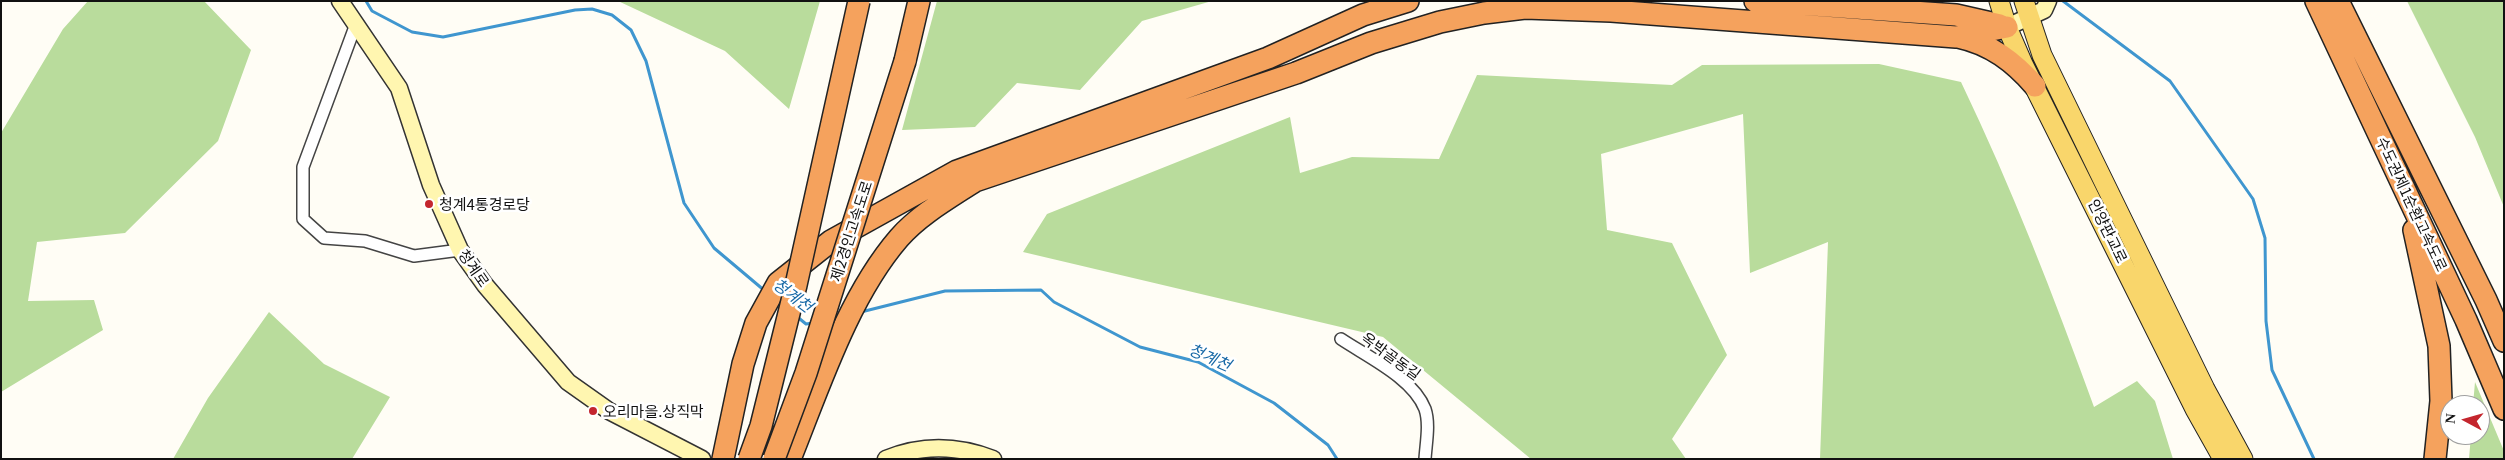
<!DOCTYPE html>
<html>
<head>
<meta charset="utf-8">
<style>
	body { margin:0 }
	#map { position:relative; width:2505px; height:460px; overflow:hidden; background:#fffdf5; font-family:Georgia,serif }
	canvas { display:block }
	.frame { position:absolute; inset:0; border:2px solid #111; pointer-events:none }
	.north { position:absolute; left:2440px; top:395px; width:50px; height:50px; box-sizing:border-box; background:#fff; border:1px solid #a0a0a0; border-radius:50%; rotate:276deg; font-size:14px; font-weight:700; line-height:20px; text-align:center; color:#111 }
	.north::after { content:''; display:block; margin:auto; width:18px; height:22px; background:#c4262e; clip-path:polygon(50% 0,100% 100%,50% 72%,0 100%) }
</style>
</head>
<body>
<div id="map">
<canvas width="2505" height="460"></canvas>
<div class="frame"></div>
<div class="north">N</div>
</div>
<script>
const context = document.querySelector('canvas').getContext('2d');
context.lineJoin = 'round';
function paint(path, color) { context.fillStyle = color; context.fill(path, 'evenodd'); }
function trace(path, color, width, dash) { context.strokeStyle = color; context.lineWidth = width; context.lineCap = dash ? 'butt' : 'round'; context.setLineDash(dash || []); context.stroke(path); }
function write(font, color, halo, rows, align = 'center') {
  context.font = font + ' Georgia,"Noto Sans KR",serif'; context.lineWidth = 5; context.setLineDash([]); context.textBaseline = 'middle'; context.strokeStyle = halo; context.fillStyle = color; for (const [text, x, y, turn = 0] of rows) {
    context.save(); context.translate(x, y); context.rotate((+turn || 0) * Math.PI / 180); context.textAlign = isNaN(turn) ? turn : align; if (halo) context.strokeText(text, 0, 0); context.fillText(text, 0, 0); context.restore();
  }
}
paint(new Path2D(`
	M88,1H204L251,50L218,141L125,233L37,242L28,301L94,300L103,330L1,392V133L63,29Z
	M618,1H820L789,109L725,51Z
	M937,1H1212L1142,21L1080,90L1017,83L975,127L902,130Z
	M2407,1H2504V207L2475,137Z
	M1879,64L1961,82C2012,188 2054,297 2094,407L2137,381L2155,401L2173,459H1820L1828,242L1750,273L1743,114L1601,154L1607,230L1672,243L1727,355L1672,439L1686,459H1531L1383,337L1023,252L1047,214L1290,117L1300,173L1352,157L1439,159L1477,75L1672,85L1702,65Z
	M269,312L324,364L390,397L352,459H173L208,398Z
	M2475,382L2504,451V459H2469L2471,435H2480V405H2473Z`), '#b9dc9c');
trace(new Path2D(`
	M366,1L372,11L412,32L443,37L575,10L592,9L612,15L631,30L646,61L684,203L714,248L765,291
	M2063,1L2170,81L2253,199L2265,238L2266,321L2272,370L2314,459
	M861,312L945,291L1041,290L1054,302L1140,347L1198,362L1274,403L1328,445L1337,459
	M795,315L806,324L813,323`), '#3f96cf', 3);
const street = new Path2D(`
	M356,24L303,167V219L324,238L365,241L414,256L460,250
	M1341,339C1368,357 1413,378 1425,409C1430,424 1426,443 1425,459`);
const secondary = new Path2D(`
	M340,1L399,88L431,185L460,250L485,285L568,382L609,411L702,459
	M2007,27L2044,10L2048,1
	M886,459C922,444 957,445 993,459`);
const primary = new Path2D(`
	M1999,1L2007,27L2023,64L2195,409L2223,459
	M2024,1L2042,55L2205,389L2243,459`);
const highway = new Path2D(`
	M1755,1L1956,15L2000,25
	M2316,1L2466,320L2504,409
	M2338,1L2486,300L2504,341
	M1958,37C1991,44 2014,62 2035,86
	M905,61L919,1
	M2414,230L2439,346L2441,401L2435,459
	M723,459L743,364L756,323L778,283L831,241L957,171L1268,58L1363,15L1408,1
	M790,459C819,387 848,297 899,238C919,215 949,198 975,181L1296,73L1371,43L1440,22L1484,13L1525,8L1611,11L1956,37L2007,27`);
trace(street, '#444', 14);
trace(secondary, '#333', 19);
trace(primary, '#222', 21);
trace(highway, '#222', 24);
trace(street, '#fff', 11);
trace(secondary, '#fff6b0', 16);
trace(primary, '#f9d66b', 19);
trace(highway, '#f5a25d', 21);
const highwayBridge = new Path2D(`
	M749,459L761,426L796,285L859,1
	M774,459L806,373L905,61`);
trace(highwayBridge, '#222', 24, []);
trace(highwayBridge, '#f5a25d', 21);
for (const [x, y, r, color] of [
	[429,204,5,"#c4262e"],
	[593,411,5,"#c4262e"]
]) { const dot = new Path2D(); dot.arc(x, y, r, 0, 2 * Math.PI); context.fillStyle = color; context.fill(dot); trace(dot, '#fff', 2); }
write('15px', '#111', '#fff', [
	["청계4통경로당",439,204],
	["오리마을.상직막",603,411]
], 'left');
write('15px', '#111', '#fff', [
	["수도권제1순환고속도로",2412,204,65],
	["제2경인고속도로",851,231,-72],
	["안양판교로",2108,231,64],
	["청계로",474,268,55],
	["옥박골동길",1391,356,36]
]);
write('italic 16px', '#1768a6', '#fff', [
	["청계천",793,295,37],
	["청계천",1210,357,24]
]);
</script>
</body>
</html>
